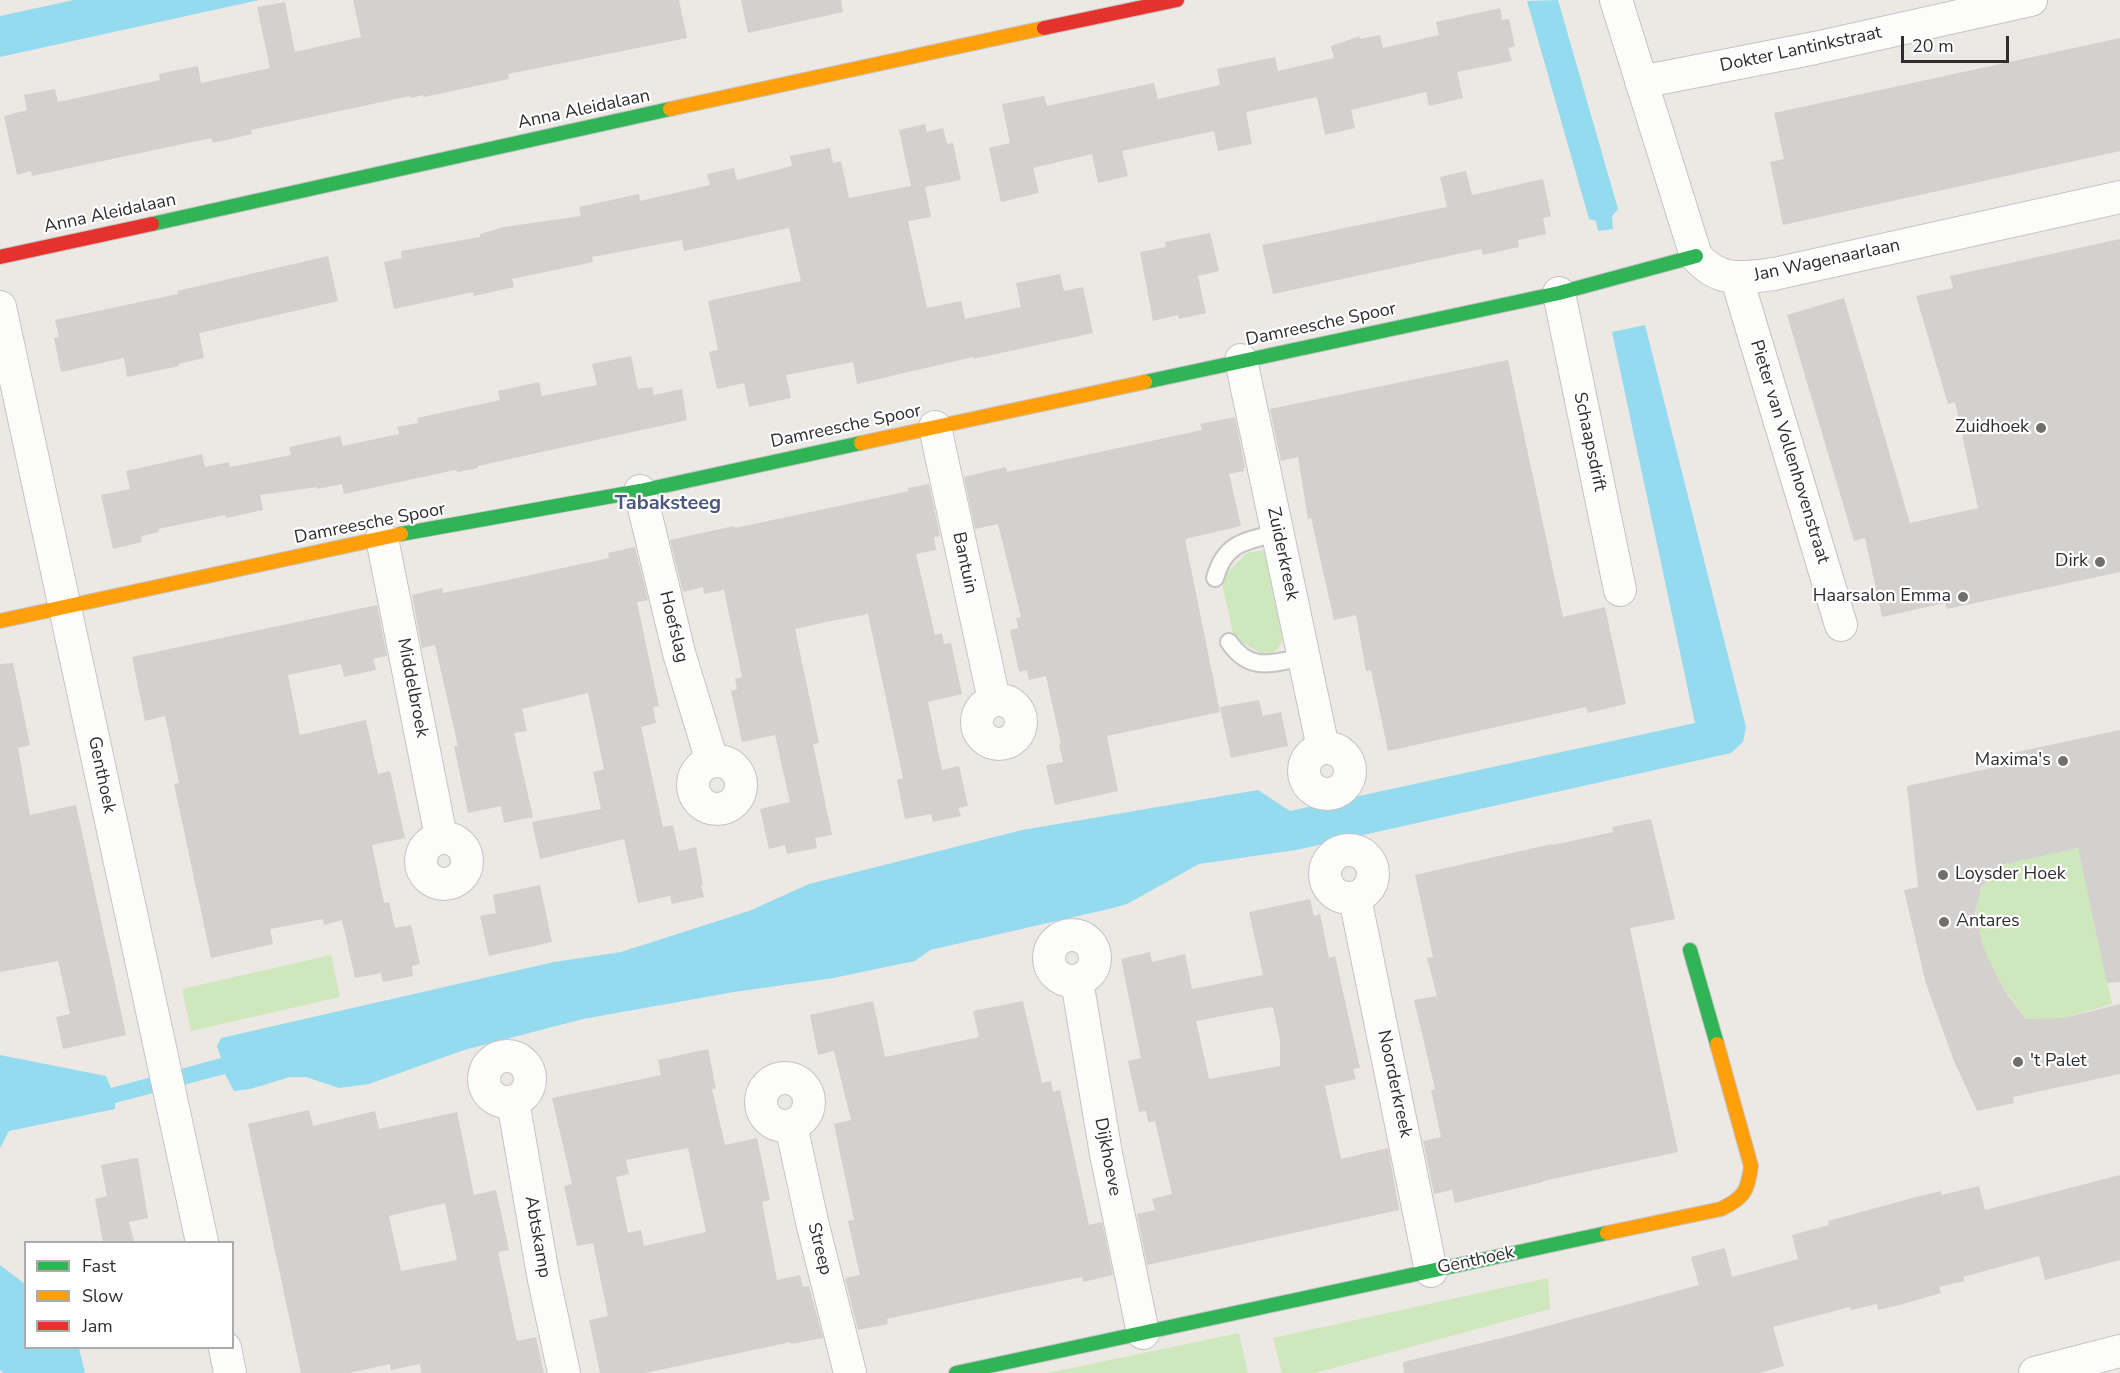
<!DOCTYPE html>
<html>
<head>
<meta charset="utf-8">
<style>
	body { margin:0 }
	#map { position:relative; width:2120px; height:1373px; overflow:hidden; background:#ece8e4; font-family:"Nunito Sans",sans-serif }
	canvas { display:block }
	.legend { position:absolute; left:24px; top:1241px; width:210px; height:108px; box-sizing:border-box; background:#fff; border:2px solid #ababab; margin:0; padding:8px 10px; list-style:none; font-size:18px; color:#2e2e2e }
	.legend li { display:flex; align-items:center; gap:12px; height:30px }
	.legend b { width:30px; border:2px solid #ababab }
	.scale { position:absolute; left:1901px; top:36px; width:108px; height:27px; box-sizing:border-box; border:3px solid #2e2e2e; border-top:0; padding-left:8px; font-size:18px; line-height:21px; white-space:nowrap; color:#2e2e2e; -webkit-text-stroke:4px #fff; paint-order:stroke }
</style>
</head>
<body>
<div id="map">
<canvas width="2120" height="1373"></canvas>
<ul class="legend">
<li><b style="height:8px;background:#30b455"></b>Fast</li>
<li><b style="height:8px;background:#ff9f0a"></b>Slow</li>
<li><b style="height:8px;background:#e5322d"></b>Jam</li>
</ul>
<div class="scale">20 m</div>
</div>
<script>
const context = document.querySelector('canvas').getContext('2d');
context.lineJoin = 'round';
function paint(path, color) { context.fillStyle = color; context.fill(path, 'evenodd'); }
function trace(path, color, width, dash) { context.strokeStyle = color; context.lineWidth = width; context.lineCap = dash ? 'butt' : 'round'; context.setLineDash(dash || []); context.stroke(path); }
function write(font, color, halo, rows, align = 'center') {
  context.font = font + ' "Nunito Sans",sans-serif'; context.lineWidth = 4.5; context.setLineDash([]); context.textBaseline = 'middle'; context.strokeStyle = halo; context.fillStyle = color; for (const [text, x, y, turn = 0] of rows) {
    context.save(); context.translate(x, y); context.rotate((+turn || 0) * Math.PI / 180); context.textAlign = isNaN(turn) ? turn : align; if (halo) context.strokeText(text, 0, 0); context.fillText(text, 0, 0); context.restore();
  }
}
paint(new Path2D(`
	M1264,550L1283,640L1275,652L1263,654L1234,638L1221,579L1247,553Z
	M2078,848L2112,1004L2064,1018L2028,1020C2001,990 1957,922 1985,883C1990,875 1997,868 2006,864C2023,857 2059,852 2078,848Z
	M331,955L340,997L191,1031L182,989Z
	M1548,1278L1550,1309L1315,1373H1282L1273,1338Z
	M1239,1333L1248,1373H1048Z`), '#cfe7bc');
paint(new Path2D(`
	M74,0H259L0,57V16Z
	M1558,0L1618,209L1612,216L1613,229L1598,231L1596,221L1589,219L1527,1Z
	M1645,325L1746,727L1743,742L1731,753L1296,850L1199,864L1127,904L1113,908L930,950L915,961L833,978L734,992L583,1019L464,1050L369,1084L339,1088L306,1077H290L250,1089L234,1091L225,1074L115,1103V1109L9,1131L0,1148V1055L106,1076L111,1088L221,1058L217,1046L221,1038L554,962L621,952L749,911L809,884L1022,830L1258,790L1290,811L1695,723L1612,332Z
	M0,1265L25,1284L26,1348H79L85,1373H3L0,1370Z`), '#95dbef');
paint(new Path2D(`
	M353,0H679L687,38L508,74L509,79L424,97L423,95L411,98L410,96L344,110L251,130L252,134L213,143L211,138L32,176L31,171L17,175L4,116L27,110L24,95L55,89L58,102L160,80L159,74L198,66L201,83L270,68L257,7L285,2L295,52L361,37Z
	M741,0H841L843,12L748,33Z
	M1500,8L1502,20L1509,19L1515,46L1508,48L1512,61L1457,72L1463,98L1429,106L1426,92L1351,110L1355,128L1325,135L1317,97L1246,112L1252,144L1218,151L1214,131L1122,151L1128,176L1098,183L1092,154L1033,168L1039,193L1001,202L989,148L1010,143L1002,104L1044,96L1047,106L1154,83L1158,99L1220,85L1217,69L1275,57L1278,71L1334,58L1331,46L1360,36V39L1380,35L1383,48L1439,35L1436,22Z
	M2120,38V151L1783,225L1770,162L1784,159L1774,113Z
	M925,124L927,132L943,128L947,144L953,143L961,180L925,187L931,217L908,221L927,308L961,301L965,319L1021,307L1016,283L1060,274L1064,291L1083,287L1093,333L973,359V357L857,384L853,362L786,375L791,398L749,407L744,383L717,389L709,352L718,350L708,301L801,281L789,228L684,251L682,240L592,257L593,262L512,279L514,287L474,296L473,292L394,309L384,262L402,258L401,251L480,237V234L504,227L581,216L579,207L639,194L640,201L710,185L707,174L734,168L737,180L792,166L790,156L830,148L833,163L841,161L849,198L911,186L899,130Z
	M1466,171L1472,195L1543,179L1551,216L1543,218L1546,234L1518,240L1519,247L1483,255L1481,249L1273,294L1262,245L1447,207L1440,177Z
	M1210,233L1219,271L1198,276L1206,313L1179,319L1178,315L1153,321L1140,252L1166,247L1165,242Z
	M2120,239V572L1947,609L1945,603L1882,617L1865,538L1854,541L1787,315L1844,298L1910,523L1978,508L1955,402L1948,404L1916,296L1953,288L1950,276Z
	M328,256L338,301L199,333L204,358L178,364L179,366L127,377L124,358L61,372L54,338L59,337L55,320L178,294L177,291Z
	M631,356L638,389L652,387L654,395L682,389L687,420L478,466V468L458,472L455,470L344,494L342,484L317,489V487L260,495L263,510L226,518L225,515L158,529L159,532L141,536L142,542L113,549L101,495L130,489L126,471L202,454L205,467L229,462L230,467L291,455L289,447L340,436L343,446L399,434L397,427L418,423L417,418L500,400L498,391L539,382L542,396L597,385L592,364Z
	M1508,360L1563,617L1605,607L1626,704L1588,713L1586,707L1388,751L1371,670L1366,671L1356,615L1334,620L1311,518L1308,519L1298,457L1281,461L1270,409Z
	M1235,417L1245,468H1243L1244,471L1229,474L1241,526L1185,539L1220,712L1107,736L1118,791L1055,805L1046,765L1063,762L1059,744H1061L1046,676L1029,680L1027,670L1019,672L1010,630L1018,628L1016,618L1021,617L998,524L975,529L964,477L1006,467L1007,472L1202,430L1200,424Z
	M929,484L940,536L934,537L936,550L916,554L935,635L942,633L944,644L951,643L962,694L928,702L942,770L959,766L968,806L958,808L961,816L933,822L931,814L905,819L897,780L903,778L868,614L831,621L795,629L819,743L813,744L832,835L815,838L817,848L787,854L785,845L769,849L760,809L790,802L775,735L742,742L731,691L737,689L735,679L742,677L724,590L704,594L703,587L683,592L670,540L734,526L735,528L909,491L908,488Z
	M635,547L648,600L637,602L659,706L653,707L656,723L641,727L663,827L673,825L679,851L696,847L703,885H701L704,897L672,904L670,896L638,903L624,839L540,859L532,822L601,809L593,772L604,769L588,693L522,709L527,731L514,733L533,817L504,823L501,806L468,813L454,746H458L435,645L422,648L412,595L442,588L443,593L498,582L609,558L608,553Z
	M377,605L387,656L373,659L376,670L344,677L341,664L288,675L300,735L366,720L378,774L390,771L405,838L372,845L384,903L389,902L395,928L411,925L420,964L412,966L413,976L383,982L381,973L355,978L342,920L324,925L323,919L270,929L273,944L211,958L174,784L179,783L165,716L145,721L132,657Z
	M13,663L30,745L18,748L30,815L76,805L126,1035L63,1049L56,1017L70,1014L58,961L0,972V664Z
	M1259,700L1263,716L1281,712L1288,746L1231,758L1220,707Z
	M2120,730V982L2107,983L2078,848L2005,864L1993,873L1981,888L1975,913L1982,944L1995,973L2008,996L2026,1019L2064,1018L2120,1004V1074L2013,1097L2014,1103L1977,1111L1954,1061L1926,984L1904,890L1918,887L1907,786L2005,765L2003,755Z
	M1651,819L1675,919L1630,928L1678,1152L1543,1181V1182L1455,1203L1452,1190L1434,1194L1423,1141L1441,1137L1431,1090L1435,1089L1414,1000L1437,996L1427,958L1433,957L1415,875L1552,844L1553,845L1613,832L1612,827Z
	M540,885L552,942L489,956L480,916L496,913L493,895Z
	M1310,899L1314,916L1320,914L1329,958L1335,956L1360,1068L1353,1069L1356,1079L1325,1086L1341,1159L1388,1148L1399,1210L1147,1265L1137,1214L1155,1210L1152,1199L1172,1194L1155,1121L1148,1122L1146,1111L1139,1112L1128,1061L1141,1058L1121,959L1150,952L1152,962L1185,954L1192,989L1263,975L1249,912ZM1270,1007L1273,1008L1280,1040V1066L1209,1079L1196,1021Z
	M873,1001L885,1057L979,1037L973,1011L1023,1001L1042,1083L1051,1081L1053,1092L1060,1090L1089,1225L1102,1222L1113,1275L1083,1282L1082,1277L1028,1288L887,1319L888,1324L858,1330L845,1278L860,1275L848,1221L854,1220L834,1124L851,1120L834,1051L818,1055L810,1015Z
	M708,1049L716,1088L712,1089L725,1145L757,1138L770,1200L762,1202L777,1280L800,1275L803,1287L809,1286L823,1338L791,1344V1342L645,1373H600L589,1320L608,1316L593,1243L577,1246L564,1186L572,1184L552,1098L661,1075L658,1060ZM688,1148L706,1232L644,1246L641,1230L628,1233L616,1177L629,1174L626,1160Z
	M309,1110L313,1126L375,1111L379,1129L457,1112L474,1195L496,1190L509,1250L498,1252L517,1341L536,1337L544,1373H421L420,1364L391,1370L390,1364L349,1373H301L248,1124ZM445,1203L457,1260L401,1271L389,1216Z
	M135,1158H138L148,1218L129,1222L134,1242H103L95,1199L107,1196L101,1165Z
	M2120,1175V1260L2045,1280L2039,1256L1963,1277L1964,1281L1939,1287L1941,1293L1903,1304L1878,1310L1877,1304L1851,1310L1850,1307L1773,1327L1784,1366L1760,1373H1404L1403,1362L1510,1336L1699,1285L1691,1257L1725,1248L1732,1277L1798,1259L1792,1235L1829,1225L1828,1221L1916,1197L1941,1191L1942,1195L1979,1186L1985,1210Z`), '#d3d0cd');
const lane = new Path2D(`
	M1215,578C1225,542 1246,541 1278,533
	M1229,642C1250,673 1272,663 1304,657`);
const street = new Path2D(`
	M1616,0L1696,256C1719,283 1742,278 1774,274L2120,197
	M1641,82L1815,48L2031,0
	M1737,279L1841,625
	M1559,293L1620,590
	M0,307L202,1242
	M1241,360L1323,748
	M935,427L994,700
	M640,491L679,653L712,761
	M382,538L441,837
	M977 722a22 22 0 1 1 44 0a22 22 0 1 1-44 0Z
	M1304 771a23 23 0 1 1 46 0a23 23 0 1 1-46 0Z
	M693 785a24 24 0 1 1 48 0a24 24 0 1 1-48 0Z
	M421 861a23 23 0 1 1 46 0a23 23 0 1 1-46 0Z
	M1325 874a24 24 0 1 1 48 0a24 24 0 1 1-48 0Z
	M1355,898L1431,1271
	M1049 958a23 23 0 1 1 46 0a23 23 0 1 1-46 0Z
	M1077,981L1106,1154L1143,1333
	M484 1079a23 23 0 1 1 46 0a23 23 0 1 1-46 0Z
	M761 1102a24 24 0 1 1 48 0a24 24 0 1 1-48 0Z
	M513,1101L543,1275L564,1373
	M791,1125L812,1222L850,1373
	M225,1348L230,1373
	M2035,1373L2120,1351`);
const fast = new Path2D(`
	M152,224L670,109
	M1145,382L1559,293L1696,256
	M401,534L640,491L861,443
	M1690,950L1717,1044
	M956,1373L1607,1233`);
const slow = new Path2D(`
	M670,109L1044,28
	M861,443L1145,382
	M0,621L401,534
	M1607,1233L1721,1209C1744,1198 1748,1191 1751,1166L1717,1044`);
const jam = new Path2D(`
	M1044,28L1177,0
	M0,257L152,224`);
trace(lane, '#c5c4c5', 20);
trace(street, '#c5c4c5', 34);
trace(fast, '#c5c4c5', 16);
trace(slow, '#c5c4c5', 16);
trace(jam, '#c5c4c5', 16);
trace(lane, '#fcfcfb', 16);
trace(street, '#fcfcfb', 32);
trace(fast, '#30b455', 14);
trace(slow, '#ff9f0a', 14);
trace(jam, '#e5322d', 14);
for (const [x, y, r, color] of [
	[2041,428,6,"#706f6e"],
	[2100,562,6,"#706f6e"],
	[1963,597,6,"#706f6e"],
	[2063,761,6,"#706f6e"],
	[1943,875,6,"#706f6e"],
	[1944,922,6,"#706f6e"],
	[2018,1062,6,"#706f6e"]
]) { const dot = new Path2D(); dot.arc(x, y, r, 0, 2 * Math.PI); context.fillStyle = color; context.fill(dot); trace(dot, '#fff', 2); }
write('18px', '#2e2e2e', '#fff', [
	["Dokter Lantinkstraat",1801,50,-12],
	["Anna Aleidalaan",584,110,-12],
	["Anna Aleidalaan",110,214,-12],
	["Jan Wagenaarlaan",1827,261,-12],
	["Damreesche Spoor",1321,325,-12],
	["Damreesche Spoor",846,427,-12],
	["Schaapsdrift",1589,442,78],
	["Pieter van Vollenhovenstraat",1789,452,73],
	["Damreesche Spoor",370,524,-11],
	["Zuiderkreek",1282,554,78],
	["Bantuin",964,563,78],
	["Hoefslag",673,627,76],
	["Middelbroek",412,688,79],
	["Genthoek",101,775,78],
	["Noorderkreek",1394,1084,78],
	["Dijkhoeve",1107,1157,79],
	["Abtskamp",537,1237,80],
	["Streep",819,1249,76],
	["Genthoek",1476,1261,-12]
]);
write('18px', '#2e2e2e', '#fff', [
	["Zuidhoek",2029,428],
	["Dirk",2088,562],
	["Haarsalon Emma",1951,597],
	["Maxima's",2051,761],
	["Loysder Hoek",1955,875,"left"],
	["Antares",1956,922,"left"],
	["'t Palet",2030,1062,"left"]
], 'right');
write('bold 20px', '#4b5781', '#fff', [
	["Tabaksteeg",668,504]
]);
</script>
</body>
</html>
